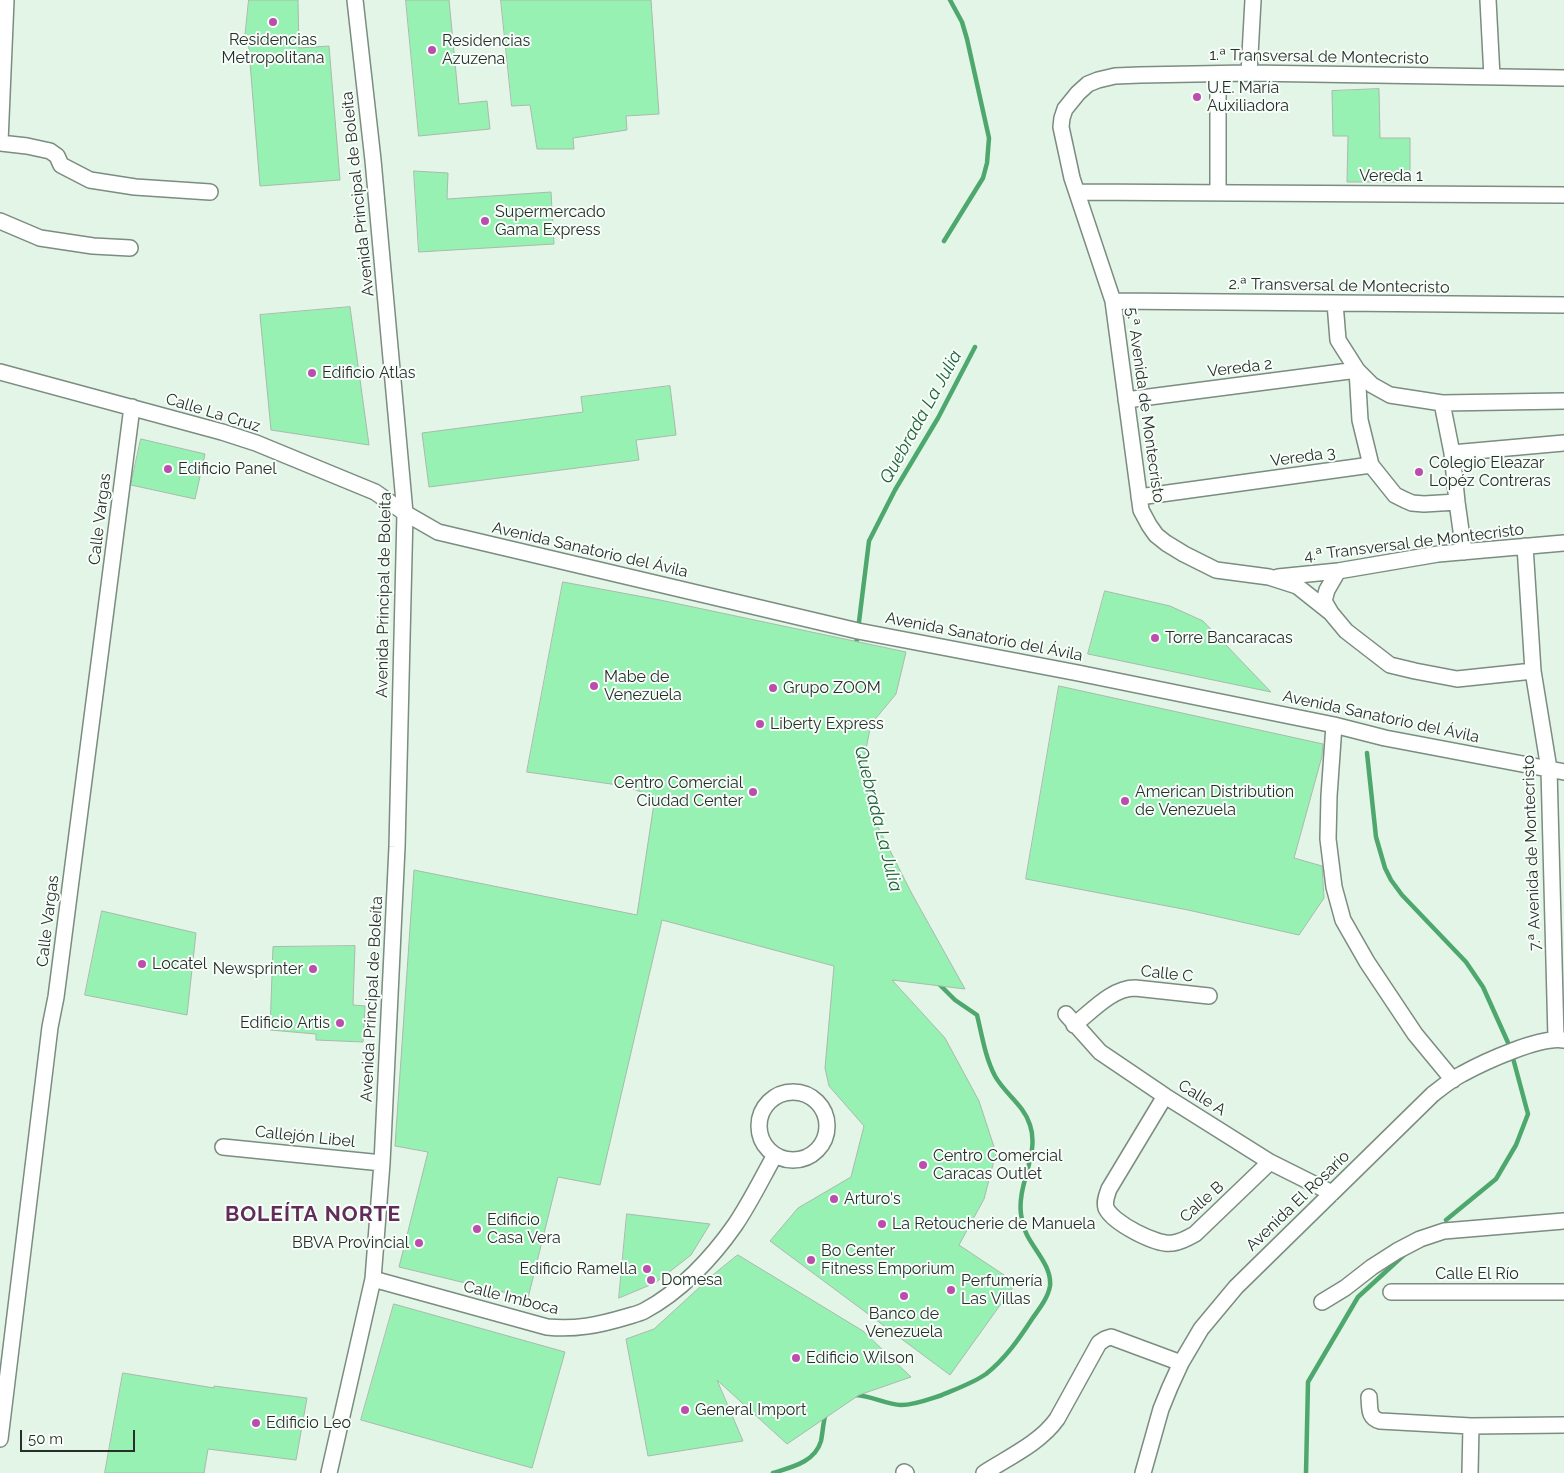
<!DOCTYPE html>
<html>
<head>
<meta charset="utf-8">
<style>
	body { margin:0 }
	#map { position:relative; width:1564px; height:1473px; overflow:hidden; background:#e2f5e6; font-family:Raleway,sans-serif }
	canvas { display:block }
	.scale { position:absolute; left:20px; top:1430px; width:115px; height:22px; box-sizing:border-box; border:2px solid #282f2a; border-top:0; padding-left:6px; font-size:15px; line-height:18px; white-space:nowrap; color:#282f2a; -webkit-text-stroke:4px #f7fef9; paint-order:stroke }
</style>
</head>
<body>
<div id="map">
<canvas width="1564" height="1473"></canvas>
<div class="scale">50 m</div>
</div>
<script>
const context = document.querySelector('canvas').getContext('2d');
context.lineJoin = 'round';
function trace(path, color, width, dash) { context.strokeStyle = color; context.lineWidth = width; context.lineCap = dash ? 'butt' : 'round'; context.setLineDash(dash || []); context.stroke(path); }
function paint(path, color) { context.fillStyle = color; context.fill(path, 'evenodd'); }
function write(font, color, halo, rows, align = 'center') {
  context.font = font + ' Raleway,sans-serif'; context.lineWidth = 4; context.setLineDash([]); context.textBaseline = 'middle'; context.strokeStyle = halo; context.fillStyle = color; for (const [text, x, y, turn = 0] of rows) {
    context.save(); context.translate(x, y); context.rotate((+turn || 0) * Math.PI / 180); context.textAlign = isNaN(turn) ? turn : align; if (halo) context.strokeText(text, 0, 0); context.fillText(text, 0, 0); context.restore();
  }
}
trace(new Path2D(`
	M944,241L983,178L987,163L989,138L967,39L962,22L950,0
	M856,646L869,541L895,490L938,418L975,347
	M1367,753L1376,837L1385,868L1391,880L1402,895L1466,962L1483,987L1510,1047L1528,1114L1516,1145L1496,1179L1446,1220
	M854,1395C870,1395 885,1404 901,1405C915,1405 929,1399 942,1395C956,1389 973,1383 986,1374C1005,1359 1019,1339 1032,1319C1039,1309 1048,1298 1050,1286C1052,1267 1035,1251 1027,1235C1024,1229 1022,1221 1021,1214C1017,1184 1040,1154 1030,1125C1024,1105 1005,1094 995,1076C985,1057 982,1035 977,1015L955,1000L938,983
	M773,1473C792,1467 815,1462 821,1441C823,1431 823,1422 826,1413
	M1306,1473L1308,1382L1358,1297L1405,1254`), '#4ea86e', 4.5);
const building = new Path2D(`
	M249,0H298L299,48L329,46L340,180L260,186L248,38H245Z
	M406,0H449L459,104L487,101L490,129L419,136Z
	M501,0H651L659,114L626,116L627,130L573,138L574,149H537L530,105L512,106Z
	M1379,89L1380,138H1410V182H1347L1348,136H1333L1332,91Z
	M414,171L448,173L447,199L551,192L554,244L419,252Z
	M350,307L369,445L271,430L260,315Z
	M670,386L676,435L636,440L639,460L429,487L422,433L583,412L581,397Z
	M141,439L205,454L195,499L131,485Z
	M563,582L660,600L906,652L896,694L871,724L862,769L873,817L912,894L965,989L892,980L945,1038L979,1101L996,1153L984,1199L959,1245L1016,1283L950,1375L770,1241L798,1208L851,1177L864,1126L829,1086L825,1068L834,966L662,920L600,1185L558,1177L528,1298L399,1267L428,1152L395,1146L414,870L637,915L655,797L625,786L527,772Z
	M1105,591L1170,606L1203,621L1271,692L1088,654Z
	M1059,686L1323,744L1322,756L1294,858L1322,866L1324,898L1299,935L1188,910L1026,879Z
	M102,911L196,933L187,1015L85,995Z
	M355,946L353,1005L365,1006L363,1042L316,1040V1034L270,1030L273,947Z
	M627,1214L710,1224L691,1255L655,1283L619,1298Z
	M738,1255L863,1331L911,1377L859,1395L787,1444L717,1380L743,1441L648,1456L626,1339L654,1329L714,1274Z
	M394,1304L565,1352L532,1468L361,1420Z
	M123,1373L214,1388V1386L307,1398L296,1460L208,1449L204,1473H105Z`);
paint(building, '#96f1b3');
trace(building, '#a8baac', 1);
const minor = new Path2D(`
	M1488,0L1492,77
	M1249,73L1253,0
	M0,142L6,0
	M0,143L27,146L50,151L57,156L61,165L90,180L135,187L210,192
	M1077,192L1564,195
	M1218,193V74
	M0,221L40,238L93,246L130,248
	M1113,301L1564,305
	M1335,303L1338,340L1357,370L1360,420L1371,465L1395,495L1405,500L1412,503L1424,504L1457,502
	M0,372L222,432L256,443L375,492L405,513L438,532L858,631L1078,673L1334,725L1385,738L1564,772
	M1126,400L1357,370L1372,385L1390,395L1442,403L1564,401
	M1442,403L1452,453L1457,502L1464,552
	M1452,453L1564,443
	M1139,497L1371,465
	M1525,546L1533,671L1549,769L1556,1038
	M1338,571L1327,590L1324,601L1331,613L1346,631L1390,665L1415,671L1457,679L1533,671
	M1278,577L1338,571L1438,554L1564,543
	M1331,613L1297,586L1269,577L1216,570L1184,554L1166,543L1156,535L1149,525L1141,510L1113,301L1072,178L1061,127L1062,118L1065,109L1078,93L1088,84L1098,80L1115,76L1140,75L1249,73L1564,78
	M1334,725L1329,796L1328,839L1334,887L1343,920L1367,962L1415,1034L1453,1080
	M1066,1014L1100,1052L1165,1096L1270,1162L1332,1193
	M1074,1025C1092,1011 1112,988 1135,988L1209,996
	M759 1126a34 34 0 1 1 68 0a34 34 0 1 1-68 0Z
	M1165,1096L1109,1189C1107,1195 1104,1201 1106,1208C1113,1223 1157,1246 1173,1243C1181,1242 1188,1238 1195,1234L1270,1162
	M223,1147L382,1163
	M373,1279L547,1327C575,1330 599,1325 626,1317C632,1315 638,1314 644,1311C680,1292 712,1258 735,1225C750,1203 762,1178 775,1155
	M1391,1292H1564
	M1322,1302L1345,1288L1372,1267L1397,1251L1420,1239L1444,1231L1564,1221
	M1369,1397C1370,1408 1368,1418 1380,1421L1471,1426L1564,1425
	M0,1439L50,1027L56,997L132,407
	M904,1472L906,1473
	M329,1473L373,1279L382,1163L397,847L405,513L373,160L355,0
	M984,1473C1009,1457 1040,1443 1057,1419L1099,1343L1105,1339L1111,1337L1181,1363
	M1143,1473L1161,1409L1170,1387L1181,1363L1201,1329L1236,1287L1433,1094C1442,1087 1452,1079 1462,1074C1484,1062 1540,1036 1564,1040
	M1470,1473L1471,1426`);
trace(minor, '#7b8c80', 18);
trace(minor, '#fff', 15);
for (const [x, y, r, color] of [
	[273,22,5,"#bb4eac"],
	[432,50,5,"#bb4eac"],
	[1197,97,5,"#bb4eac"],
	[485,221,5,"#bb4eac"],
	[312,373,5,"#bb4eac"],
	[168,469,5,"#bb4eac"],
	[1419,472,5,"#bb4eac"],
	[1155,638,5,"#bb4eac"],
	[594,686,5,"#bb4eac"],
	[773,688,5,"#bb4eac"],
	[760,724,5,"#bb4eac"],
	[753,792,5,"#bb4eac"],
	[1125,801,5,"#bb4eac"],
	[142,964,5,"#bb4eac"],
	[313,969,5,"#bb4eac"],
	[340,1023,5,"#bb4eac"],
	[923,1165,5,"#bb4eac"],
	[834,1199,5,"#bb4eac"],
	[882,1224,5,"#bb4eac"],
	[477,1229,5,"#bb4eac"],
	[419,1243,5,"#bb4eac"],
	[811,1260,5,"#bb4eac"],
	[647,1269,5,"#bb4eac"],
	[651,1280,5,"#bb4eac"],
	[951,1290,5,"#bb4eac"],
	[904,1296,5,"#bb4eac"],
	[796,1358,5,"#bb4eac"],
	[685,1410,5,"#bb4eac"],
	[256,1423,5,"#bb4eac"]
]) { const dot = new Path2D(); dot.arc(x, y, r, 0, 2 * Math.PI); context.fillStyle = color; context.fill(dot); trace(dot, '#f7fef9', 2); }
write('16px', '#282f2a', '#f7fef9', [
	["Residencias",273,40,"center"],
	["Metropolitana",273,58,"center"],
	["Residencias",442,41],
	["Azuzena",442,59],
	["U.E. María",1207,88],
	["Auxiliadora",1207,106],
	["Supermercado",495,212],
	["Gama Express",495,230],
	["Edificio Atlas",322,373],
	["Colegio Eleazar",1429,463],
	["Lopéz Contreras",1429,481],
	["Edificio Panel",178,469],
	["Torre Bancaracas",1165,638],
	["Mabe de",604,677],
	["Venezuela",604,695],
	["Grupo ZOOM",783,688],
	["Liberty Express",770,724],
	["Centro Comercial",743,783,"right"],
	["Ciudad Center",743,801,"right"],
	["American Distribution",1135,792],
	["de Venezuela",1135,810],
	["Locatel",152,964],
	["Newsprinter",303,969,"right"],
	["Edificio Artis",330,1023,"right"],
	["Centro Comercial",933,1156],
	["Caracas Outlet",933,1174],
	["Arturo's",844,1199],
	["Edificio",487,1220],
	["Casa Vera",487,1238],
	["La Retoucherie de Manuela",892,1224],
	["BBVA Provincial",409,1243,"right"],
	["Bo Center",821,1251],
	["Fitness Emporium",821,1269],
	["Edificio Ramella",637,1269,"right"],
	["Domesa",661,1280],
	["Perfumería",961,1281],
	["Las Villas",961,1299],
	["Banco de",904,1314,"center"],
	["Venezuela",904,1332,"center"],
	["Edificio Wilson",806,1358],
	["General Import",695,1410],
	["Edificio Leo",266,1423]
], 'left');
write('16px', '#282f2a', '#f7fef9', [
	["1.ª Transversal de Montecristo",1319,57,1],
	["Vereda 1",1391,176],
	["Avenida Principal de Boleíta",358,194,-96],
	["2.ª Transversal de Montecristo",1339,286,1],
	["Vereda 2",1240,368,-7],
	["5.ª Avenida de Montecristo",1145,405,82],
	["Calle La Cruz",213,413,17],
	["Vereda 3",1303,457,-8],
	["Calle Vargas",100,519,-83],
	["4.ª Transversal de Montecristo",1414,543,-7],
	["Avenida Sanatorio del Ávila",590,550,13],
	["Avenida Principal de Boleíta",384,595,-89],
	["Avenida Sanatorio del Ávila",984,637,11],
	["Avenida Sanatorio del Ávila",1381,717,12],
	["7.ª Avenida de Montecristo",1532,853,-92],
	["Calle Vargas",48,921,-83],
	["Calle C",1167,974,6],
	["Avenida Principal de Boleíta",372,999,-87],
	["Calle A",1202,1098,32],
	["Callejón Libel",305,1137,6],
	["Avenida El Rosario",1298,1201,-44],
	["Calle B",1202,1202,-42],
	["Calle El Río",1477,1274],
	["Calle Imboca",511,1298,14]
]);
write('italic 18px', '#21613a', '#f7fef9', [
	["Quebrada La Julia",921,417,-61],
	["Quebrada La Julia",878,819,76]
]);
context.letterSpacing = '1px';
write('bold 21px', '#622c5a', '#f7fef9', [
	["BOLEÍTA NORTE",313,1215]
]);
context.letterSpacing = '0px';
</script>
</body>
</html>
